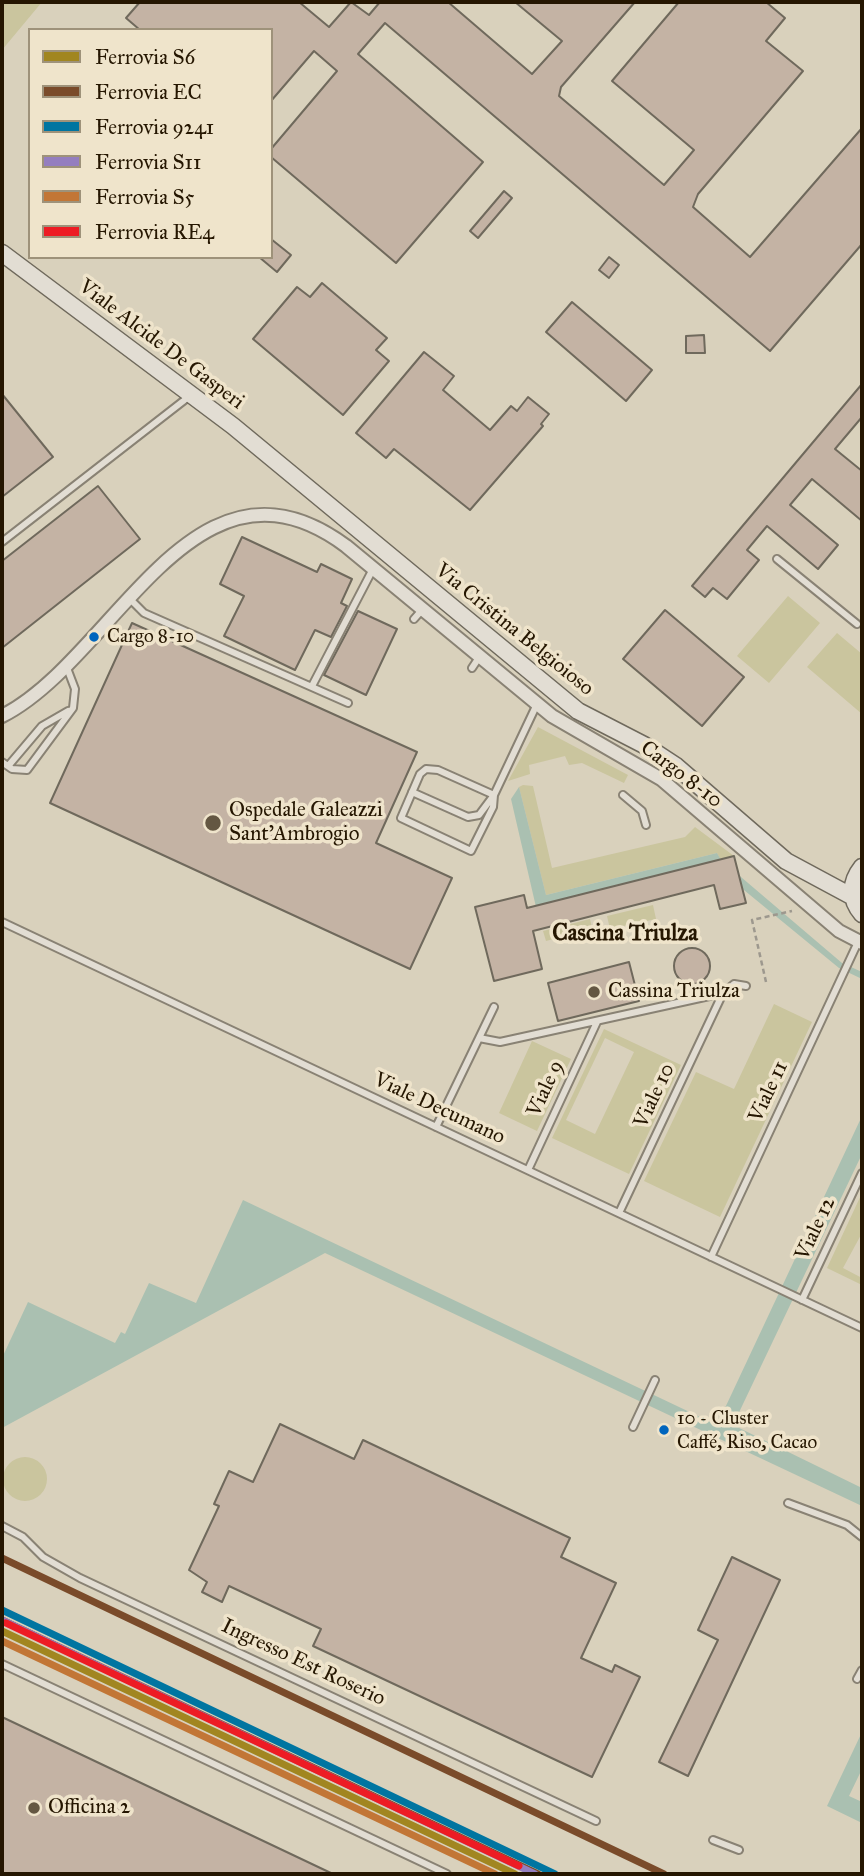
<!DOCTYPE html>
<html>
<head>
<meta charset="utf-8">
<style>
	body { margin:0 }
	#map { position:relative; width:864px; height:1876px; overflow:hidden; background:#d9d1bc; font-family:"IM FELL Great Primer",serif }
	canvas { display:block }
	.frame { position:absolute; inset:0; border:4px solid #251601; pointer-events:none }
	.legend { position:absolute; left:28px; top:28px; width:245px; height:231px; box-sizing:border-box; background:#efe4cb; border:2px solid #9e927a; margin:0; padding:9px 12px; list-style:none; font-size:21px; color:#251601 }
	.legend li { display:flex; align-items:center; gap:14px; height:35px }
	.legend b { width:35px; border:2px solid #9e927a }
</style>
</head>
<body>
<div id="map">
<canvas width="864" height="1876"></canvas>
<div class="frame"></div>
<ul class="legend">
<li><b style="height:9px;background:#a18620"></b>Ferrovia S6</li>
<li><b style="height:9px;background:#7a4b2a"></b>Ferrovia EC</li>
<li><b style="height:9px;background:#0075a1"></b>Ferrovia 9241</li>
<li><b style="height:9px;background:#947ebf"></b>Ferrovia S11</li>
<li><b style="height:9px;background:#c27636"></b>Ferrovia S5</li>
<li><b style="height:9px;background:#ed1c24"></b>Ferrovia RE4</li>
</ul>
</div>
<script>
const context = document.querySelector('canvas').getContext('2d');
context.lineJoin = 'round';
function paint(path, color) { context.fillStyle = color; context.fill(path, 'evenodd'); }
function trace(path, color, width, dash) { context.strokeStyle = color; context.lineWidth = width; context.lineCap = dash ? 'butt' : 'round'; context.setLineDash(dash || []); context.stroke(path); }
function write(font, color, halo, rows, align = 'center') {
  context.font = font + ' "IM FELL Great Primer",serif'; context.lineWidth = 7; context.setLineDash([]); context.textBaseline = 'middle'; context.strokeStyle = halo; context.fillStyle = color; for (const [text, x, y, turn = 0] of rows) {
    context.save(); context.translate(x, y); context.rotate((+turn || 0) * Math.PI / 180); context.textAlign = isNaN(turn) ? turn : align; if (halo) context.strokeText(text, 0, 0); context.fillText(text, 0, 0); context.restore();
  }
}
paint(new Path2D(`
	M2,2H42L2,50Z
	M788,596L820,623L769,683L737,656Z
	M837,633L862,654V714L807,667Z
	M538,727L628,775L624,783L582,763L569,765L565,756L529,765L530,774L508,781Z
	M523,785L533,786L552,868L685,837L695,827L734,856L720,859L717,853L546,895L519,787Z
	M653,905L656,919L610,929L607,916Z
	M590,919L592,928L546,941L543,931Z
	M774,1004L812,1022L720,1217L644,1181L696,1072L734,1089Z
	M604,1029L681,1065L629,1174L552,1138ZM605,1038L634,1052L595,1134L566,1120Z
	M532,1041L571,1059L537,1131L499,1113Z
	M862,1193V1233L843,1268L862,1278V1285L827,1268Z
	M3 1479a22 22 0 1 1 44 0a22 22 0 1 1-44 0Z`), '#cac59e');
paint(new Path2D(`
	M519,787L546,895L717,853L721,860L842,963L862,972V979L839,968L711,863L536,907L511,799Z
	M862,1116V1154L733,1425L862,1488V1506L325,1253L2,1428V1358L28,1302L115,1343L121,1332L125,1334L149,1283L196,1303L243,1200L717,1425Z
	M862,1732V1769L849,1796L862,1802V1823L827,1806Z`), '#aac0b1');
const building = new Path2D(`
	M140,2H299L329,27L351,2L369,15L380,2H448L532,74L562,41L515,2H635L561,87L559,96L664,185L694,150L612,81L679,2H766L785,18L766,41L803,71L698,194L693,207L750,257L862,128V244L770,351L385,23L358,54L483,162L396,263L271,157V149L337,71L314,51L271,101V30H140L126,18Z
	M504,191L512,198L478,238L470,231Z
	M271,239L291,255L277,272L259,257H271Z
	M609,257L619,265L609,278L599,270Z
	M322,283L387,338L376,350L389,361L343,415L253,339L297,287L310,297Z
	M572,302L652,370L626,401L546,332Z
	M704,335L705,353H686V336Z
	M424,352L454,376L443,390L490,430L511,406L517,411L528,397L549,414L541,424L543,426L470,510L394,449L386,458L356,433Z
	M862,384V417L835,449L862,471V521L812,479L790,505L838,545L818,569L767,526L747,550L759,560L727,599L713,588L705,597L692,586Z
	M2,394L53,457L2,497Z
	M98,486L140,539L2,648V561Z
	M242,537L317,572L321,564L352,579L341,603L347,606L331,637L315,630L295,670L224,636L244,596L220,584Z
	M665,610L744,677L702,726L623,659Z
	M358,611L397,629L366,695L324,675Z
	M132,623L417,752L376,843L452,878L410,969L50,803Z
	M734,856L746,903L720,909L714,885L533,931L542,969L494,981L475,907L524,895L527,908Z
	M674 966a18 18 0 1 1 36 0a18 18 0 1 1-36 0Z
	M629,962L639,1001L558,1021L548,983Z
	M280,1424L354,1459L363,1440L570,1538L561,1557L616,1583L581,1658L612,1672L615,1665L640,1677L592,1777L313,1646L321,1629L229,1586L222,1602L202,1592L207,1582L189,1570L219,1506L214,1504L229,1471L253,1482Z
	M732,1557L780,1580L688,1776L659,1762L718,1640L698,1630Z
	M2,1717L333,1874H2Z`);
paint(building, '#c4b3a4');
trace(building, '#6f695c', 2);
const lane = new Path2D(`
	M2,542L191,395
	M777,559L857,624
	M130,599L144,613L348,703
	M414,619L422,610
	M472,668L480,656
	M312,686L374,567
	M2,762L12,769L27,770L73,708L75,689L67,668
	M9,765L42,726L68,711
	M426,769L438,770L494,795L493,807L471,851L401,818L420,774Z
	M412,792L468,817L479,815L494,795L537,704
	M623,795L642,811L646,825
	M2,922L862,1328
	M479,1038L500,1042L723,993L734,984L746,986
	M436,1127L494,1007
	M528,1170L597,1022
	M619,1213L723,993
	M711,1257L858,942
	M802,1300L862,1173
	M633,1427L655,1380
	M788,1503L847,1525L862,1537
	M2,1526L23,1537L43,1557L80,1578L596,1821
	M2,1664L447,1874
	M857,1679L862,1670
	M713,1840L739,1850`);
const street = new Path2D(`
	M2,716C115,659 194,433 346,546L552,716L661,779L839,931L862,943`);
const secondary = new Path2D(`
	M2,253L233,426L578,711L644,745L676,766L786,861L853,897
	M862,867C850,882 849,899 862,914`);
trace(lane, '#898274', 10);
trace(street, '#898274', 16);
trace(secondary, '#6f695c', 19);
trace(new Path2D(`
	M766,982L752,920L792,911`), '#9d988e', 2.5, [5, 3.5]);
trace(lane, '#e2ddd3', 6);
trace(street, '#e2ddd3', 12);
trace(secondary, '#e2ddd3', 16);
trace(new Path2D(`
	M2,1631L515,1874`), '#a18620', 7);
trace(new Path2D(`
	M2,1558L664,1874
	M2,1620L538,1874`), '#7a4b2a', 7);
trace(new Path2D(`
	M2,1610L555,1874`), '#0075a1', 7);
trace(new Path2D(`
	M2,1620L535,1874`), '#947ebf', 7);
trace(new Path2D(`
	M2,1641L495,1874`), '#c27636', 7);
trace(new Path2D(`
	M6,1623L519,1866`), '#ed1c24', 7);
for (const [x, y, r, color] of [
	[94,637,6,"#0065bd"],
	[213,823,9,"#645742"],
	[594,992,7,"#645742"],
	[664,1430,6,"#0065bd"],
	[34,1808,7,"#645742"]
]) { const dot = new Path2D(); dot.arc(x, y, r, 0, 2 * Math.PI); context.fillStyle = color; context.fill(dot); trace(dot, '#efe4cb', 2.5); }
write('19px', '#251601', '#efe4cb', [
	["Cargo 8-10",107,637],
	["10 - Cluster",677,1419],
	["Caffé, Riso, Cacao",677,1443]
], 'left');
write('21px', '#251601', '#efe4cb', [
	["Viale Alcide De Gasperi",161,345,37],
	["Via Cristina Belgioioso",514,630,39],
	["Cargo 8-10",681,775,37],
	["Viale 9",546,1089,-65],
	["Viale 11",769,1092,-65],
	["Viale 10",655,1096,-65],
	["Viale Decumano",439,1109,25],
	["Viale 12",816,1229,-65],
	["Ingresso Est Roserio",303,1663,25]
]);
write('21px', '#251601', '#efe4cb', [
	["Ospedale Galeazzi",229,811],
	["Sant'Ambrogio",229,835],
	["Cassina Triulza",608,992],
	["Officina 2",48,1808]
], 'left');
write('bold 23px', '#251601', '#efe4cb', [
	["Cascina Triulza",625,934]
]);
</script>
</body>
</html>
